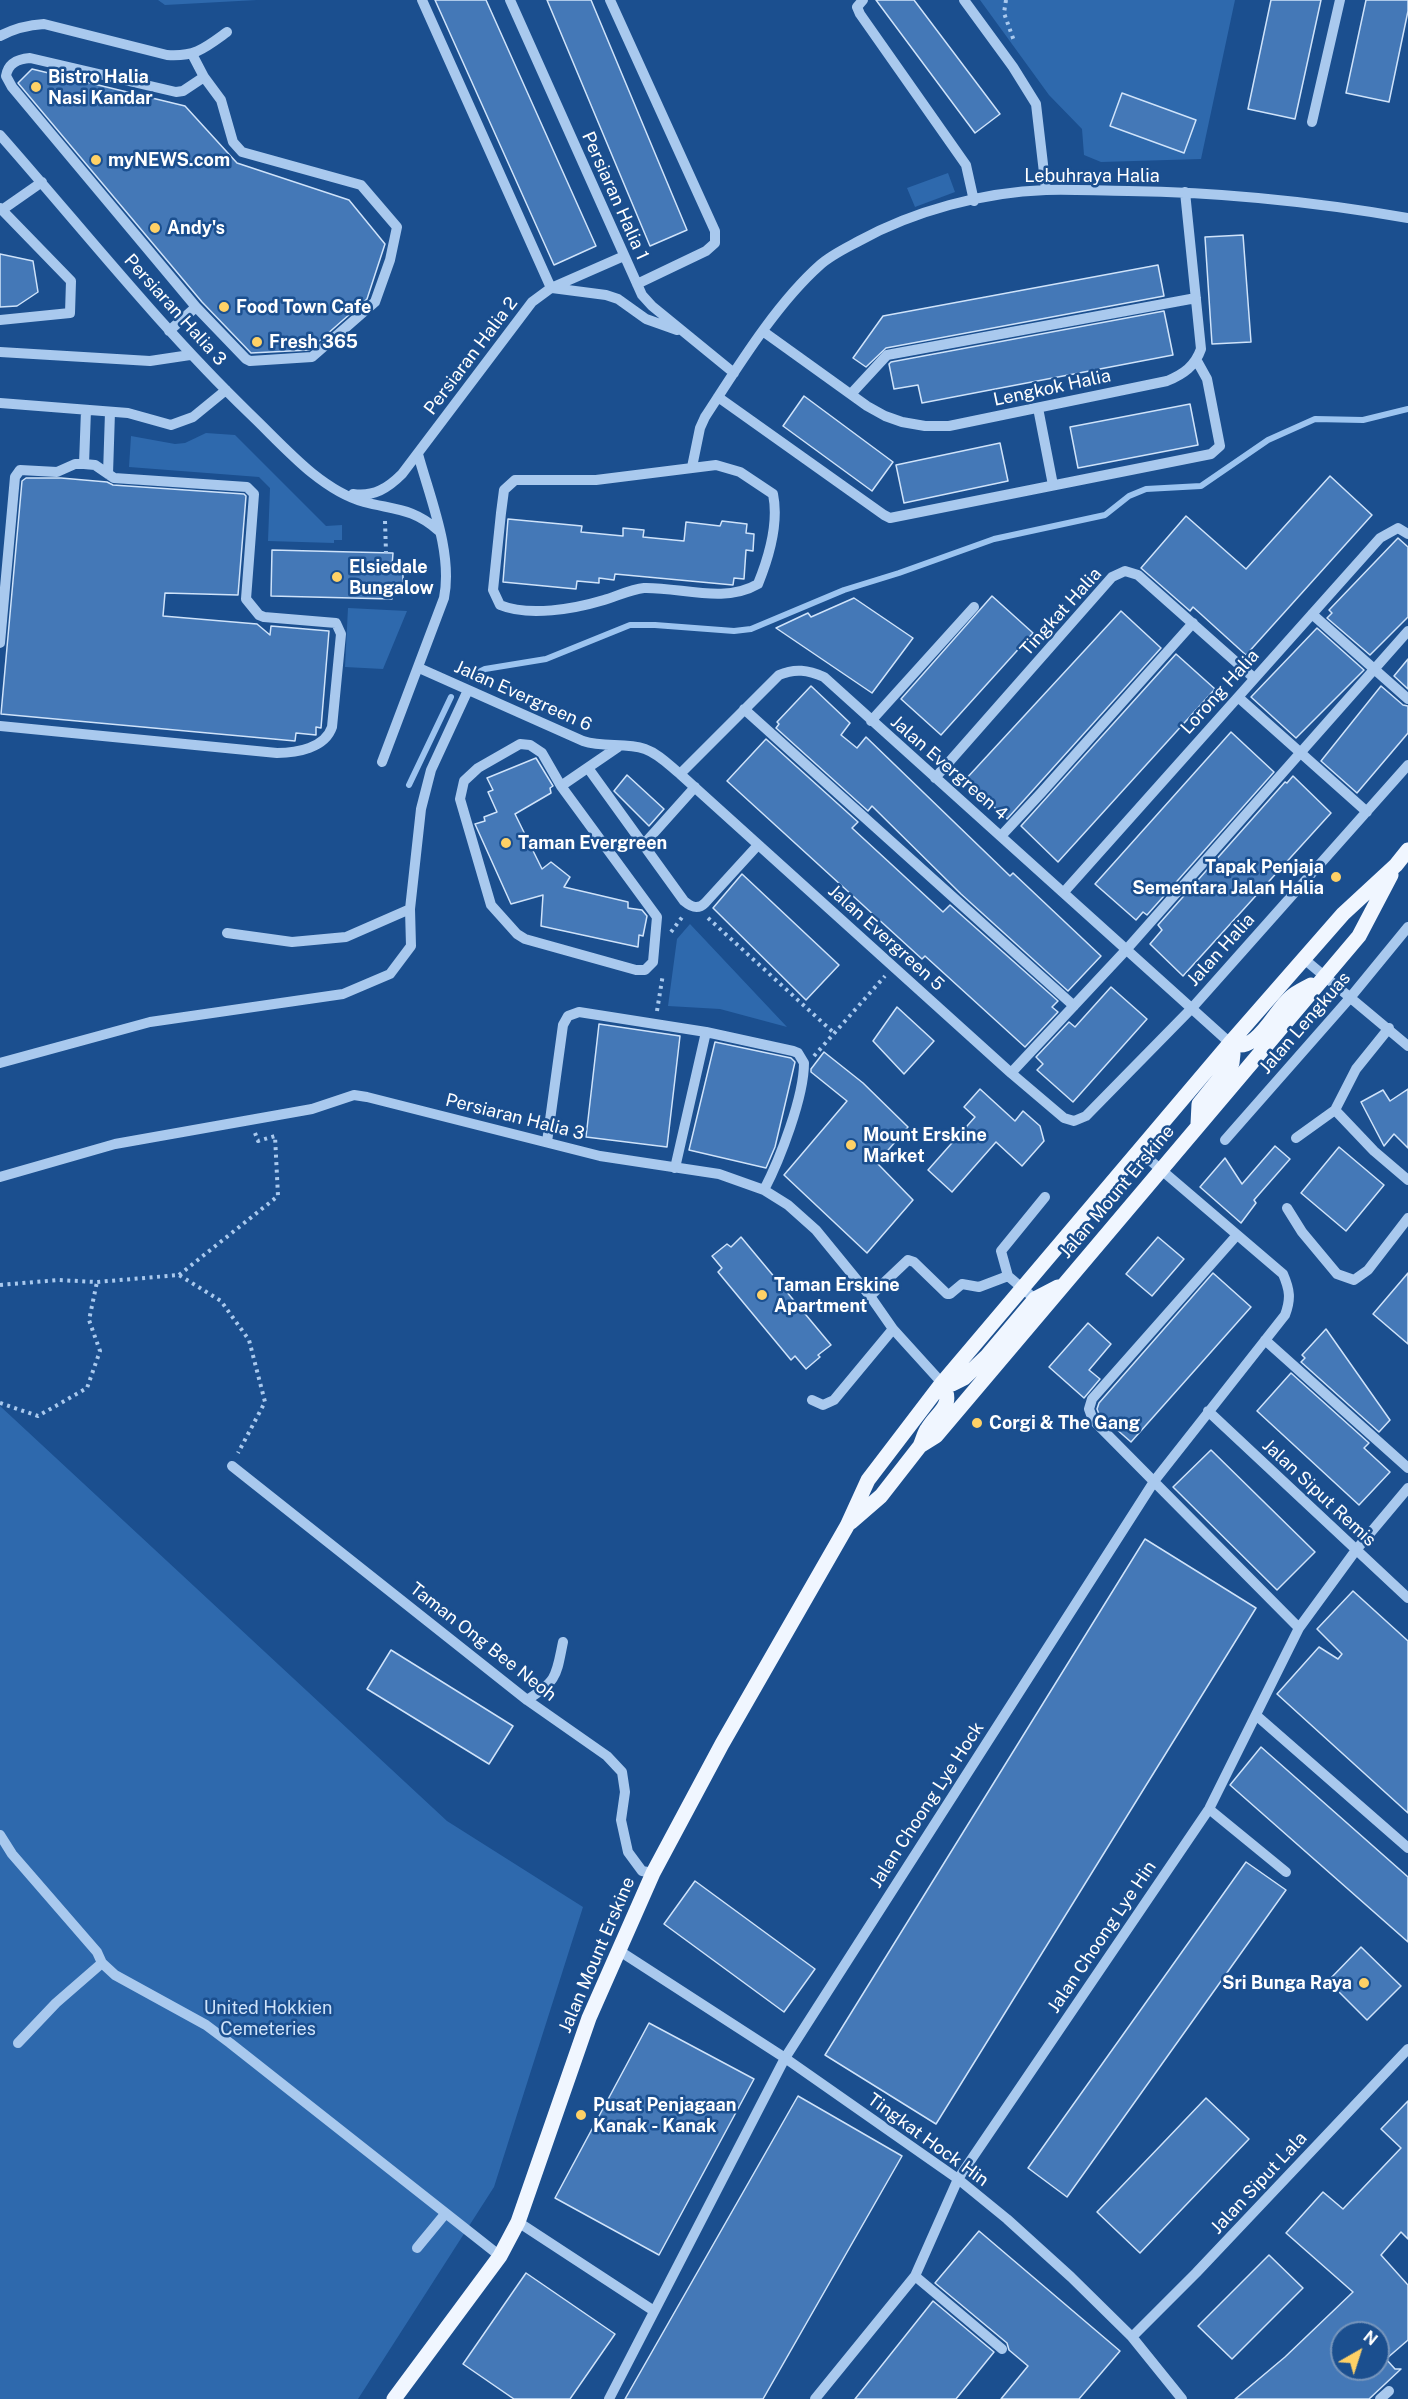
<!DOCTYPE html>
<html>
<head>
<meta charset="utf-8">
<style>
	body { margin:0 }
	#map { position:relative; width:1408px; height:2399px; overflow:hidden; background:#1b4f8f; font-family:"Public Sans",sans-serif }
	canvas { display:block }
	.north { position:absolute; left:1330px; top:2321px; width:60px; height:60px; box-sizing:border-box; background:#1b4f8f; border:2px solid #7695bc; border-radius:50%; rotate:39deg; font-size:16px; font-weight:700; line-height:24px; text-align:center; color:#fff }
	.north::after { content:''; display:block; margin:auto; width:21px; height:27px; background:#ffd166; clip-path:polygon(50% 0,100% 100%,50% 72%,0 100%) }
</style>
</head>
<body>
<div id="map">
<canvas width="1408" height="2399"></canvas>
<div class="north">N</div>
</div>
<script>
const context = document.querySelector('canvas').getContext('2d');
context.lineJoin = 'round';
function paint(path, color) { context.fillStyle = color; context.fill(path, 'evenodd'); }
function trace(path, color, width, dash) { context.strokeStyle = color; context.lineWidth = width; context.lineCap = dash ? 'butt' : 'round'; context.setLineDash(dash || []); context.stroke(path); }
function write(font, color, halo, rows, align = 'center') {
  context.font = font + ' "Public Sans",sans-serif'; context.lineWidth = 5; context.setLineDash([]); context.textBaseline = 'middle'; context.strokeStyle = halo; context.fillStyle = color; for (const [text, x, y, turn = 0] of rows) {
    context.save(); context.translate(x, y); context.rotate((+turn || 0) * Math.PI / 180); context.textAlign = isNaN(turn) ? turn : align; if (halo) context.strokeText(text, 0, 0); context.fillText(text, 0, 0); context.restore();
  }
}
paint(new Path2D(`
	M158,0H257L165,5Z
	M980,0H1235L1201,159L1101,162L1084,155L1082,129L1049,95Z
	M948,173L955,192L915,207L907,188Z
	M206,433L235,435L326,526L342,525V540H334V543L268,541L270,488L259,477L129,467L131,436L175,444L185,443Z
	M348,608L407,611L383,669L345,667Z
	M690,924L787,1027L720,1009L668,1006L677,939Z
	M0,1406L447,1821L583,1907L494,2187L358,2399H0Z`), '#2e69ad');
trace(new Path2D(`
	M469,677L485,669L546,659L630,625H655L734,631L751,629L844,590L899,573L994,539L1105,515L1129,496L1146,489L1201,486L1268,440L1315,419L1363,420L1408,409
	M409,785L451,697`), '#9cc4f0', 6);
const building = new Path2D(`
	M435,0H486L596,246L554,265Z
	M547,0H591L687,230L650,246Z
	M876,0H914L1000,114L975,133Z
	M1271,0H1321L1295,119L1248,109Z
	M1366,0H1408V11L1389,102L1346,93Z
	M32,69L185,106L237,163L349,200L385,244L367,299L309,350L251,353L202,302L18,83Z
	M1122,93L1196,120L1184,153L1110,126Z
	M1243,235L1251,342L1212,344L1205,237Z
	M0,254L33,261L38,292L17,306L0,307Z
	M1158,265L1164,296L886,348L866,367L853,358L883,316Z
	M1164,311L1173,355L922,403L918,385L894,389L889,364L891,362Z
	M804,396L893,462L872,491L783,426Z
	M1190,404L1198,445L1078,468L1070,427Z
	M1000,443L1008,481L904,503L896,465Z
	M1330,476L1372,515L1246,655L1193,607L1190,611L1141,568L1186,516L1246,569Z
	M26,478H61L107,482L113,485L244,494L246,496L238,595L165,593L163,616L257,624L270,635L271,626L329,631L321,728L316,727V735L296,733L295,741L1,714L22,481Z
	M508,519L582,526L581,532L623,536V528L644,530L643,537L684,541L686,522L720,526L722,521L747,524L746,533L754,534L753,551L746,550L744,579L734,578L733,585L615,574L614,580L599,578V583L577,581L576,589L503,582Z
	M1398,538L1408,547V617L1370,655L1327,618L1332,613L1329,610Z
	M272,550L393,553L392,566H403V588H392V599L271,596Z
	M992,596L1033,633L941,735L901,699Z
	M854,598L913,638L872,693L776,628L808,613L811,617Z
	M1121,611L1161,648L1007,819L965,780Z
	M1317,628L1364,670L1296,738L1251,697Z
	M1176,654L1215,689L1058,862L1021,826Z
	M1408,659V689L1394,676Z
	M811,686L850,723L841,735L857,748L866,737L1010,876L1013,873L1101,956L1068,991L961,894L872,806L868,811L776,728L779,724L777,722Z
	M1381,686L1403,705L1408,706V733L1357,793L1321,761Z
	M1231,732L1274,772L1147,915L1143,912L1136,920L1095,884Z
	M766,739L858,822L852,828L943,912L950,905L1058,1001L1052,1007L1058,1012L1025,1047L925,956L922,959L727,781Z
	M536,758L553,786L550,788L551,793L515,814L542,869L551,862L570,877L564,887L628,902V908L642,910L647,916L643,936L639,935L638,947L541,926L543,895L511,904L475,824L485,821L484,817L497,812L488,792L493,790L487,778Z
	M627,775L664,809L649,826L614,791Z
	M1293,776L1331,813L1183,976L1150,944L1162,930L1158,925L1285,782L1287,783Z
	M742,874L839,965L806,1000L713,908Z
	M1111,987L1147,1019L1073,1102L1037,1070L1043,1064L1036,1057L1069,1022L1075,1027Z
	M897,1007L934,1041L904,1074L873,1041Z
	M599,1024L680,1036L667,1147L586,1137Z
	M715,1042L791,1058L795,1062L775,1147L766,1168L689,1150Z
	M824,1052L863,1083L908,1127L877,1163L913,1200L867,1253L784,1175L847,1101L811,1072V1069Z
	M980,1089L1015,1121L1023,1111L1040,1126L1044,1141L1022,1166L996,1142L952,1192L928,1170L975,1117L964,1107Z
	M1408,1089V1148L1394,1134L1384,1146L1361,1102L1383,1090L1390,1101Z
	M1275,1146L1290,1159L1254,1200L1256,1203L1241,1223L1200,1187L1225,1158L1242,1184Z
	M1339,1147L1384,1185L1346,1231L1301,1193Z
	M741,1237L831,1345L818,1355L820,1357L806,1369L795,1356L791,1360L718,1272L722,1268L712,1256L727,1244L731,1247Z
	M1158,1237L1184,1259L1152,1296L1126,1274Z
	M1213,1273L1251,1307L1131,1442L1099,1414L1097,1409L1099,1403Z
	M1408,1273V1344L1373,1314Z
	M1088,1323L1111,1344L1089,1370L1100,1379L1084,1398L1049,1367Z
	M1326,1329L1390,1420L1379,1432L1301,1362L1305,1358L1302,1355Z
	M1291,1373L1369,1443L1364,1448L1390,1472L1359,1505L1257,1411Z
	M1211,1450L1315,1552L1277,1590L1173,1487Z
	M1145,1539L1256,1608L936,2124L825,2055Z
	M1353,1591L1408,1641V1813L1277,1694L1319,1647L1338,1659L1342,1654L1317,1629Z
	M391,1650L513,1726L489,1764L367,1689Z
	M1261,1747L1408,1877V1942L1230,1785Z
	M1246,1862L1286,1890L1067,2197L1028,2168Z
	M695,1881L815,1969L784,2012L664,1924Z
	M1361,1947L1401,1986L1367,2020L1328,1981Z
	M649,2023L754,2079L659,2255L555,2198Z
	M798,2096L902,2156L763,2399H625Z
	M1206,2098L1249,2139L1140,2253L1097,2212Z
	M1408,2101V2239L1401,2232L1381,2255L1408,2285V2340L1386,2359L1395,2369H1401L1369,2399H1235L1285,2357L1353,2292L1286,2233L1323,2192L1343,2209L1401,2148L1381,2129ZM1342,2333H1378V2369H1342Z
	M979,2231L1120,2351L1079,2399H1001L1028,2366L1009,2350L1007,2343L935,2283Z
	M1269,2255L1303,2288L1232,2359L1198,2326Z
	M526,2273L615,2334L570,2399H514L463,2364Z
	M933,2301L994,2352L956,2399H855Z`);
paint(building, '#4478b7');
trace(building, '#cfe3fa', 1.5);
trace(new Path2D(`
	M1006,0L1004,13L1014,41
	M385,521L386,553
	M708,918L834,1033
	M671,932L683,916
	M657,1011L663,974
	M814,1056L885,976
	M179,1275L278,1196L275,1136L258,1141L255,1133
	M0,1285L58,1280L97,1282L179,1275L221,1301L249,1340L265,1402L238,1453
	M0,1403L38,1416L87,1388L100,1351L89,1320L97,1282`), '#a9c9ee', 4, [3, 4.5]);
trace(new Path2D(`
	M422,0L551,288
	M510,0L642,295L652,306L734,373
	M610,0L715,231V243L706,251L637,284
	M863,0L857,7L860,14L966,165L974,201
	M964,0L1013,67L1036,104L1046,190
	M0,36C15,28 28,25 44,24L167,55C195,57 205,48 227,32
	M192,54L204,77L221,100L233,142L242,152L361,185L397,227L390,260L375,302L312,357L250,361L246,359L196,307L12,87L6,76C8,63 18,59 30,58L176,92L183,91L204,77
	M1312,122L1340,0
	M0,135C82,228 160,327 249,413C270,433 290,455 312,473C327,485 345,497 364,502C395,510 413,508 439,531
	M0,208L2,210L42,182
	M552,288L606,295L618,299L646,319L677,330
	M0,320L70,313L71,281L2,210
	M169,331L196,307
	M764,332L867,406L885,416L902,422L925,426H949L1167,381C1184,374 1195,366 1201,349L1185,192
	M0,352L150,361L190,355
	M851,394L887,355L1196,298
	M718,397L884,515L890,518L1211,454L1220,446L1207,379L1197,361
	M0,403L128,413L171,425L193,417L226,390
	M1038,408L1053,485
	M84,464L86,410
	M716,465L740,472L773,494C779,523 769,557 758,584C724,604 681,587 644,588C632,589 617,596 604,600C574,609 529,617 500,605L493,590L501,513L504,490L515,480H596Z
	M692,467L700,428L705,417C737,368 776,304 820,265C831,255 846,248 859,241C913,211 984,192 1046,190C1073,189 1100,191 1128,191C1222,192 1315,202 1408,218
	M108,474L110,412
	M353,494C374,497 388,488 402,474L532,302L551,288L624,256
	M1312,614L1408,699
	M0,643L15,477L20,470L57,472L75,464H84L95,465L114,478L247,487L254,494L246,599L259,615L264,617L336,623L341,634L332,727C325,748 297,753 277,753L0,726
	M419,668L583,741C604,748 625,742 645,749C659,754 669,765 680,774L1011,1073L1064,1118L1074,1121L1086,1116L1192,1008L1408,765
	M1238,697L1367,812
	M744,709L1074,1006
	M871,721L974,607
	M520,744L530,745L542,753L561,786L657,917L653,962L645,970H636L525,939L517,934L491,905L460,799L464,781L478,768Z
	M382,762L444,598C453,553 430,498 418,454
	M588,768L684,901C691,907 698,910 705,903L758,845
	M680,774L779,675C795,668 808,670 824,677L1230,1043
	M935,778L1112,577L1125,571L1138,575L1254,678
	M561,786L618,747
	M1001,836L1041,793L1193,623
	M644,844L695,787
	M1064,892L1380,538L1398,528L1408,534
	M227,933L292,942L346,937L410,909
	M1304,959L1408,1046
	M0,1063L150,1022L343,994L390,974L411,946L410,909L421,809L431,770L468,690
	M1011,1073L1126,950L1408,631
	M1335,1110L1374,1151L1408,1180
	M1296,1138L1335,1110L1356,1069L1389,1028
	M1225,1140L1349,999L1408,927
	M547,1142L563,1025L568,1016L579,1012L706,1032L793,1051L798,1053L804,1063C804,1097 780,1159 764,1190
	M675,1168L706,1032
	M0,1177L115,1144L312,1109L354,1095L367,1097L600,1156L719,1174L764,1190L788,1205L816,1230L870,1296L893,1329L942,1383
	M1287,1208L1302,1232L1337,1274L1354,1280L1368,1270L1408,1218
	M1237,1235L1092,1399L1089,1409L1093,1420L1299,1628
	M870,1296L908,1260L914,1262L947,1294H950L962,1284L979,1287L1008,1276
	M1035,1299L1008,1276L1001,1251L1045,1197
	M1265,1340L1408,1468
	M812,1400L823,1405L834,1400L893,1329
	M1208,1411L1408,1598
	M232,1466L527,1700L607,1756L622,1772L625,1792L621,1820L628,1852L642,1871L653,1873
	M527,1700C558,1680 556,1676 563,1642
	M1257,1716L1408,1848
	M1209,1809L1286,1872
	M0,1835L12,1854L97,1952L102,1963L115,1975L206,2025L230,2043L500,2256
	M618,1950L785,2058L958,2179L1007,2219L1071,2277L1132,2337L1182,2399
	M18,2043L56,2003L102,1963
	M518,2222L654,2311
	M417,2248L445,2214
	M915,2276L1002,2349
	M1132,2337L1196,2273L1408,2049
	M609,2399L785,2058L1155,1480L1285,1315C1291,1299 1290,1290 1283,1274L1138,1150
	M815,2399L915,2276L958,2179L1209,1809L1299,1628L1356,1550L1408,1488
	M1380,2399L1389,2391`), '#a9c9ee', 10);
trace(new Path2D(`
	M1230,1043C1257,1055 1273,1012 1291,997C1297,992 1304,989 1311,985
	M1198,1124L1199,1104L1232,1063L1233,1054L1230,1043
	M942,1383L952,1384L964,1378L986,1357L1035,1299L1058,1287
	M920,1446C923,1440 924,1433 928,1428C939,1410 955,1406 942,1383
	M851,1522L881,1496L920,1446L936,1436L1359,936L1391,875
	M394,2399L500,2256L518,2222L589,2018L653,1873L722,1744L847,1526L868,1480L942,1383L1230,1043L1343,914L1396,865L1408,850`), '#f0f6ff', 15);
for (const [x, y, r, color] of [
	[36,87,6,"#ffd166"],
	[96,160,6,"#ffd166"],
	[155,228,6,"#ffd166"],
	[224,307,6,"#ffd166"],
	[257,342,6,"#ffd166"],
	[337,577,6,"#ffd166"],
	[506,843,6,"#ffd166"],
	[1336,877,6,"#ffd166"],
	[851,1145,6,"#ffd166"],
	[762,1295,6,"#ffd166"],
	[977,1423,6,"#ffd166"],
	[1364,1983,6,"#ffd166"],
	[581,2115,6,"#ffd166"]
]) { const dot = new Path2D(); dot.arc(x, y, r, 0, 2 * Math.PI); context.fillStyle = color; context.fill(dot); trace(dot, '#1b4f8f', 2); }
write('bold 18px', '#fff', '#1b4f8f', [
	["Bistro Halia",48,77],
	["Nasi Kandar",48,98],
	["myNEWS.com",108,160],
	["Andy's",167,228],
	["Food Town Cafe",236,307],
	["Fresh 365",269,342],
	["Elsiedale",349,567],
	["Bungalow",349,588],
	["Taman Evergreen",518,843],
	["Tapak Penjaja",1324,867,"right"],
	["Sementara Jalan Halia",1324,888,"right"],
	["Mount Erskine",863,1135],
	["Market",863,1156],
	["Taman Erskine",774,1285],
	["Apartment",774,1306],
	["Corgi & The Gang",989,1423],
	["Sri Bunga Raya",1352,1983,"right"],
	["Pusat Penjagaan",593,2105],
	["Kanak - Kanak",593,2126]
], 'left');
write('18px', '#fff', '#1b4f8f', [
	["Lebuhraya Halia",1092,176],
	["Persiaran Halia 1",615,196,66],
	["Persiaran Halia 3",175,310,48],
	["Persiaran Halia 2",471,356,-53],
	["Lengkok Halia",1052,388,-12],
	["Tingkat Halia",1061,612,-48],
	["Lorong Halia",1220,692,-48],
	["Jalan Evergreen 6",523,696,24],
	["Jalan Evergreen 4",949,768,41],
	["Jalan Evergreen 5",886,938,42],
	["Jalan Halia",1221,950,-48],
	["Jalan Lengkuas",1305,1023,-49],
	["Persiaran Halia 3",515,1117,14],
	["Jalan Mount Erskine",1117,1192,-50],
	["Jalan Siput Remis",1319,1493,43],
	["Taman Ong Bee Neoh",483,1642,38],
	["Jalan Choong Lye Hock",927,1805,-57],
	["Jalan Choong Lye Hin",1102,1937,-56],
	["Jalan Mount Erskine",597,1955,-67],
	["Tingkat Hock Hin",928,2140,36],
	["Jalan Siput Lala",1259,2183,-47]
]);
write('18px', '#cfe3fa', '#1b4f8f', [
	["United Hokkien",268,2008],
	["Cemeteries",268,2029]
]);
</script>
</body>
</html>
